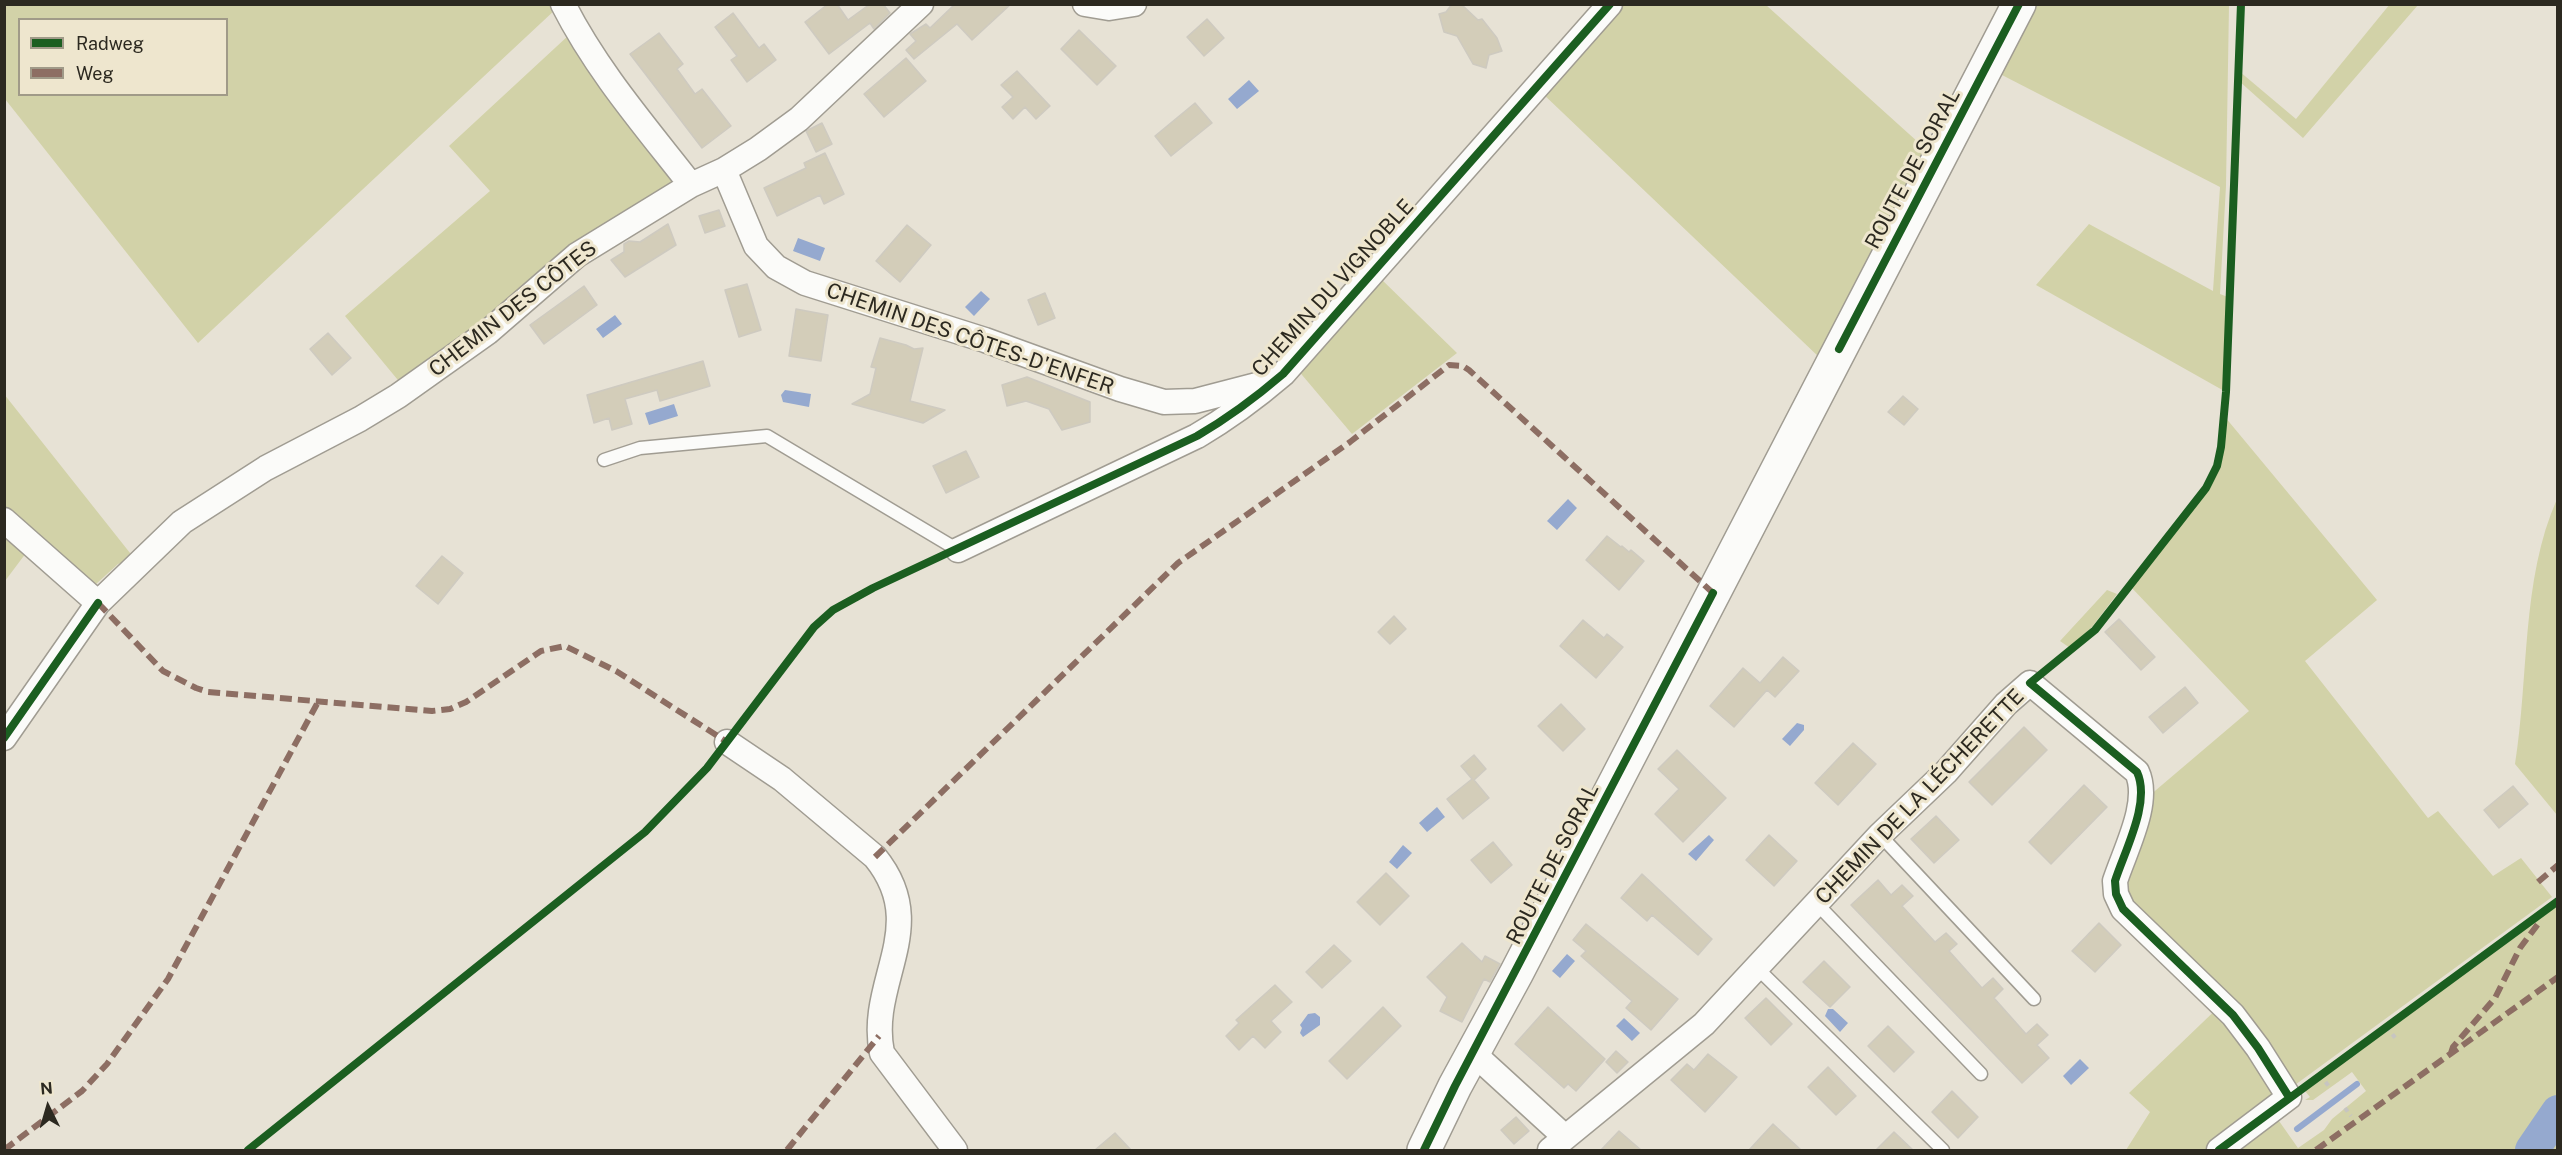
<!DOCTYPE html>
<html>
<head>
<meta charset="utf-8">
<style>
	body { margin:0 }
	#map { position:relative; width:2562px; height:1155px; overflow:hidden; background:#e7e2d5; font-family:"Public Sans",sans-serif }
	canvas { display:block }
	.frame { position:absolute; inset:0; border:6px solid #2c2920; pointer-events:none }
	.legend { position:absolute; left:18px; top:18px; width:210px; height:78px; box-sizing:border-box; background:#eee6ce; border:2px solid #a09a88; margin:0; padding:8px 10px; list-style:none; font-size:18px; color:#2c2920 }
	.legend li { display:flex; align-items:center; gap:12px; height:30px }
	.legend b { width:30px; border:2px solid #a09a88 }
	.north { position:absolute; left:18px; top:1077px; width:60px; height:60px; -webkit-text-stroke:4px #eee6ce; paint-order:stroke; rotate:355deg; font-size:16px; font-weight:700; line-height:24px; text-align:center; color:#2c2920 }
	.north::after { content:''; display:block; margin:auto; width:21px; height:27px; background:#2c2920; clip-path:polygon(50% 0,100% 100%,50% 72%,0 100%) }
</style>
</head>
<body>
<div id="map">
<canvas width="2562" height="1155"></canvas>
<div class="frame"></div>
<ul class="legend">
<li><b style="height:8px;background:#1b5e20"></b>Radweg</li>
<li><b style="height:8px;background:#8d6e63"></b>Weg</li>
</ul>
<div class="north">N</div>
</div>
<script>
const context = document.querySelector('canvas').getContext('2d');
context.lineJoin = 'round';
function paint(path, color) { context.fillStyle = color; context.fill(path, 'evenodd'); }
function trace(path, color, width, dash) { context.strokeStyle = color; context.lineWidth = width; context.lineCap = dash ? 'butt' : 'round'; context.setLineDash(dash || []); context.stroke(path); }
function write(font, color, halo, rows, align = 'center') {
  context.font = font + ' "Public Sans",sans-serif'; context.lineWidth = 6; context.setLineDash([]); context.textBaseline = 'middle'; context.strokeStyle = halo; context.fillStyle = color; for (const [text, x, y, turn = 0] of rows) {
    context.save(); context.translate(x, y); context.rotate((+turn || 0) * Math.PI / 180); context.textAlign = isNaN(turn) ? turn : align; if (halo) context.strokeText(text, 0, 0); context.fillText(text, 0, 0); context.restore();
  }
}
paint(new Path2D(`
	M554,4L556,9L198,343L5,99V5ZM20,20H226V94H20Z
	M2390,4L2418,5L2303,138L2239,81V71L2296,119Z
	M1617,5H1766L1929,152L1821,359L1541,92Z
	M2034,5H2229L2226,186L2220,294L2228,297L2226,392L2036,285L2089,224L2213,291L2220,187L2000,74Z
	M569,35L674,175L671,184L402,385L345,316L490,191L449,146Z
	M1379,277L1457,353L1352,434L1297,369Z
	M4,394L134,558L118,564L95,585L5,509Z
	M2225,417L2377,600L2305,661L2428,818L2438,811L2493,876L2521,858L2552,897L2206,1150H2126L2150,1112L2129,1093L2226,1000L2124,895L2149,796L2249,711L2130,586L2206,488L2217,466Z
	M2557,499V815L2515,764C2529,678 2521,580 2557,499Z
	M4,534L26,553L5,581H4Z
	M2107,590L2117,594L2092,627L2070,648L2060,641Z
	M2557,906V1150H2225L2280,1110L2284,1116L2279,1121L2298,1148L2324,1130L2332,1119L2366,1091L2352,1072L2313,1100H2305L2310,1097L2305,1091Z`), '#d2d2a8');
paint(new Path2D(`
	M1249,80L1259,91L1237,109L1228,99Z
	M798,238L825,248L820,261L793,251Z
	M981,291L990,299L974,316L965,307Z
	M615,315L622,324L603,338L596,329Z
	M785,390L811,394L809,407L783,402L781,395Z
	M674,404L678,416L649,425L645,413Z
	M1568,499L1577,508L1557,530L1547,521Z
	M1797,723L1804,725V730L1790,746L1782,739Z
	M1437,807L1445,817L1427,832L1419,823Z
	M1709,835L1714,840L1696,861L1688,854Z
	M1403,845L1412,853L1397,869L1389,862Z
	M1567,954L1575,961L1560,978L1552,971Z
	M1828,1009H1833L1848,1023L1840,1032L1825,1016Z
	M1315,1013L1320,1017V1025L1303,1037L1300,1033L1302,1028L1300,1025L1308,1014Z
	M1624,1018L1640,1033L1632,1041L1616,1026Z
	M2080,1059L2089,1068L2071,1085L2063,1076Z`), '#95a9cf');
trace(new Path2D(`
	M2297,1129L2357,1084`), '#95a9cf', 6);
trace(new Path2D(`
	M2532,1150L2558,1112`), '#95a9cf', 34);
const building = new Path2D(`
	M828,4H837L848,20L870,4H883L890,13L874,29L870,23L829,54L805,22Z
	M955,4H1011L972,40L957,24L914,59L906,50L916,41L910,34L926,24L930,28Z
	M1452,4H1461L1478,20L1482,19L1497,38L1502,51L1489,55L1486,68L1473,64L1457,36L1444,32L1439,14L1446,12Z
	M733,13L759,48L764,44L776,60L747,82L731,60L737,56L715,27Z
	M1207,19L1224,38L1204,56L1187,37Z
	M1079,30L1116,66L1097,85L1061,49Z
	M659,33L683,64L677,69L695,94L702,89L731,126L702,148L630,54Z
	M906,58L926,81L884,117L864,94Z
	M1017,71L1050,106L1036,119L1025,107L1013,119L1002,107L1013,97L1001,85Z
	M1195,103L1212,123L1171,156L1155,136Z
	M822,123L832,144L816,152L806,131Z
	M825,153L844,194L824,204L820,195L777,216L764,188L806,168L804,163Z
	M719,210L725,226L705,233L699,216Z
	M668,224L676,245L625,277L611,260L624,252V244L629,241L640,242Z
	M907,225L931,245L900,282L876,261Z
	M747,284L761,330L739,337L725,290Z
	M584,286L597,305L544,344L530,325Z
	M1045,293L1055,318L1038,325L1028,300Z
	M796,309L828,315L821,361L789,356Z
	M328,333L351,358L332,375L310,349Z
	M880,338L906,345L914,349L923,348L910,401L945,410L923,423L852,404L870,394L876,368L871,367Z
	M703,361L710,386L660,401L657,390L625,399L632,424L612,430L609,418L594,423L587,395Z
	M1027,377L1090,402V422L1062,430L1049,409L1026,401L1007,406L1002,385Z
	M1903,396L1918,409L1904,425L1888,412Z
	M966,451L979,477L946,493L933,466Z
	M1607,536L1621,547L1622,546L1629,552L1631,550L1644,561L1619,590L1586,560Z
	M442,556L463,573L438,604L416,586Z
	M1394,616L1406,629L1390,644L1378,632Z
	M2119,619L2155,657L2141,670L2105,632Z
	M1583,620L1604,638L1607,634L1623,647L1596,678L1560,646Z
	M1783,657L1799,671L1775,697L1767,690L1734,727L1710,706L1743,668L1760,683Z
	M2185,687L2198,703L2163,733L2149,717Z
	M1561,704L1585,729L1563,751L1538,726Z
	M2024,727L2047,750L1992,805L1969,782Z
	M1853,743L1876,764L1838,805L1815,783Z
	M1677,750L1726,798L1683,842L1655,814L1679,789L1658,769Z
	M1474,755L1486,769L1474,780L1489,798L1463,819L1447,799L1472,779L1461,766Z
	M2084,785L2107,807L2051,864L2029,842Z
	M2513,786L2528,804L2499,828L2484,810Z
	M1936,816L1959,840L1934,863L1911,839Z
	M1769,835L1797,861L1774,886L1746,860Z
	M1493,842L1512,865L1491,883L1471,860Z
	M1386,873L1409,896L1380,925L1357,902Z
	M1642,874L1712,939L1698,955L1652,915L1647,921L1621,898Z
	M1878,880L1891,895L1902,885L1913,896L1902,906L1935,942L1946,933L1957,944L1949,951L1982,988L1993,978L2003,989L1994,998L2026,1034L2037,1024L2048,1035L2037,1045L2049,1058L2022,1083L1851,905Z
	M2099,923L2121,945L2095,972L2072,951Z
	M1586,924L1678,999L1651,1030L1626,1008L1632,1001L1581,956L1586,951L1573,940Z
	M1462,943L1482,962L1485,956L1500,964L1490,982L1484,979L1462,1022L1440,1011L1447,997L1427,977Z
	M1334,945L1351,961L1322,988L1306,972Z
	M1824,961L1850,987L1830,1007L1803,982Z
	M1275,985L1292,1002L1271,1021L1281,1032L1265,1048L1253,1036L1239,1050L1226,1036L1239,1023L1236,1020Z
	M1766,998L1792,1024L1771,1045L1745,1018Z
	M1383,1007L1401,1026L1347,1079L1329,1061Z
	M1548,1007L1605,1059L1576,1091L1568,1084L1564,1088L1515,1044Z
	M1888,1026L1914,1052L1894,1072L1868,1046Z
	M1616,1051L1628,1062L1617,1073L1606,1062Z
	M1708,1054L1737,1077L1705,1112L1671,1080L1687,1064L1694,1070Z
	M1828,1067L1856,1096L1836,1115L1808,1087Z
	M1952,1091L1978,1117L1958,1138L1932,1112Z
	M1516,1117L1529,1131L1514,1144L1501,1130Z
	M1773,1124L1801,1150H1749Z
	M1619,1131L1641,1150H1601Z
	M1894,1132L1913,1150H1876Z
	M1115,1133L1131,1150H1095Z`);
paint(building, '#d3cdb9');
trace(building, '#cecac0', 1.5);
const lane = new Path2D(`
	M604,460L640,448L767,436L958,550
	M1880,835L2034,999
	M1817,904L1981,1074
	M1757,968L1943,1150`);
const street = new Path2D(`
	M563,4C597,71 645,126 691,185
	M1085,4L1109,8L1134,4
	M724,170L756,246L776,267L805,283L985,340L1120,389L1164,402L1195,401L1268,382
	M4,520L98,603
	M958,550L1197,436C1228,418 1255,398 1283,374L1610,4
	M4,738L98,603L182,522L266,468L360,419L398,396L488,332L577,255L691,185L724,170L758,149L799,119L921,4
	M727,742L782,779L875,857C932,927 867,981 882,1053L955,1150
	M1473,1053L1565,1137
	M1550,1150L1704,1024L1880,835L1946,772L2006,704L2030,683L2137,772C2151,802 2125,850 2115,881L2116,894L2123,909L2233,1015L2258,1048L2289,1097L2219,1150`);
const secondary = new Path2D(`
	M1424,1150L1455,1086L1516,974L2019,4`);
trace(lane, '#a09c92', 15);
trace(street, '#a09c92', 27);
trace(secondary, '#a09c92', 36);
trace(new Path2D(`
	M2556,902L2558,905
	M2387,1027L2396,1039
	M2320,1075L2331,1089
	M2345,1108L2351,1116`), '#c7c5c1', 4, [4.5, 4.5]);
trace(lane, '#fbfbf9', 12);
trace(street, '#fbfbf9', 24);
trace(secondary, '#fbfbf9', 33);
trace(new Path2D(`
	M98,603L163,671L196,688L208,692L432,711L450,709L466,702L541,651L565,646L616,671L727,742
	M875,857L1178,563L1350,442L1449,365L1463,366L1469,370L1713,593
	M2538,882L2558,865
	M2451,1053L2453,1047L2495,998L2520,948L2541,920
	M4,1150L82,1091L107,1064L168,979L318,702
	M787,1150L879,1036
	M2316,1150L2558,977`), '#8d6e63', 6, [12, 6]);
trace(new Path2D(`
	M2241,4L2226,392L2221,447L2217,466L2206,488L2095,630L2030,683L2137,772C2151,802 2125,850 2115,881L2116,894L2123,909L2233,1015L2258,1048L2289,1097
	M1839,349L2019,4
	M4,738L98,603
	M248,1150L645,832L707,768L814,627L833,610L873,588L1197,436C1228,418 1255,398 1283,374L1610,4
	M1424,1150L1455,1086L1713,593
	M2219,1150L2558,901`), '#1b5e20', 8);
write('21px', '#2c2920', '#eee6ce', [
	["ROUTE DE SORAL",1913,169,-62],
	["CHEMIN DU VIGNOBLE",1333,288,-48],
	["CHEMIN DES CÔTES",513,309,-38],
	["CHEMIN DES CÔTES-D'ENFER",970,339,19],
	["CHEMIN DE LA LÉCHERETTE",1920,797,-46],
	["ROUTE DE SORAL",1553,864,-63]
]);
</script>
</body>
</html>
